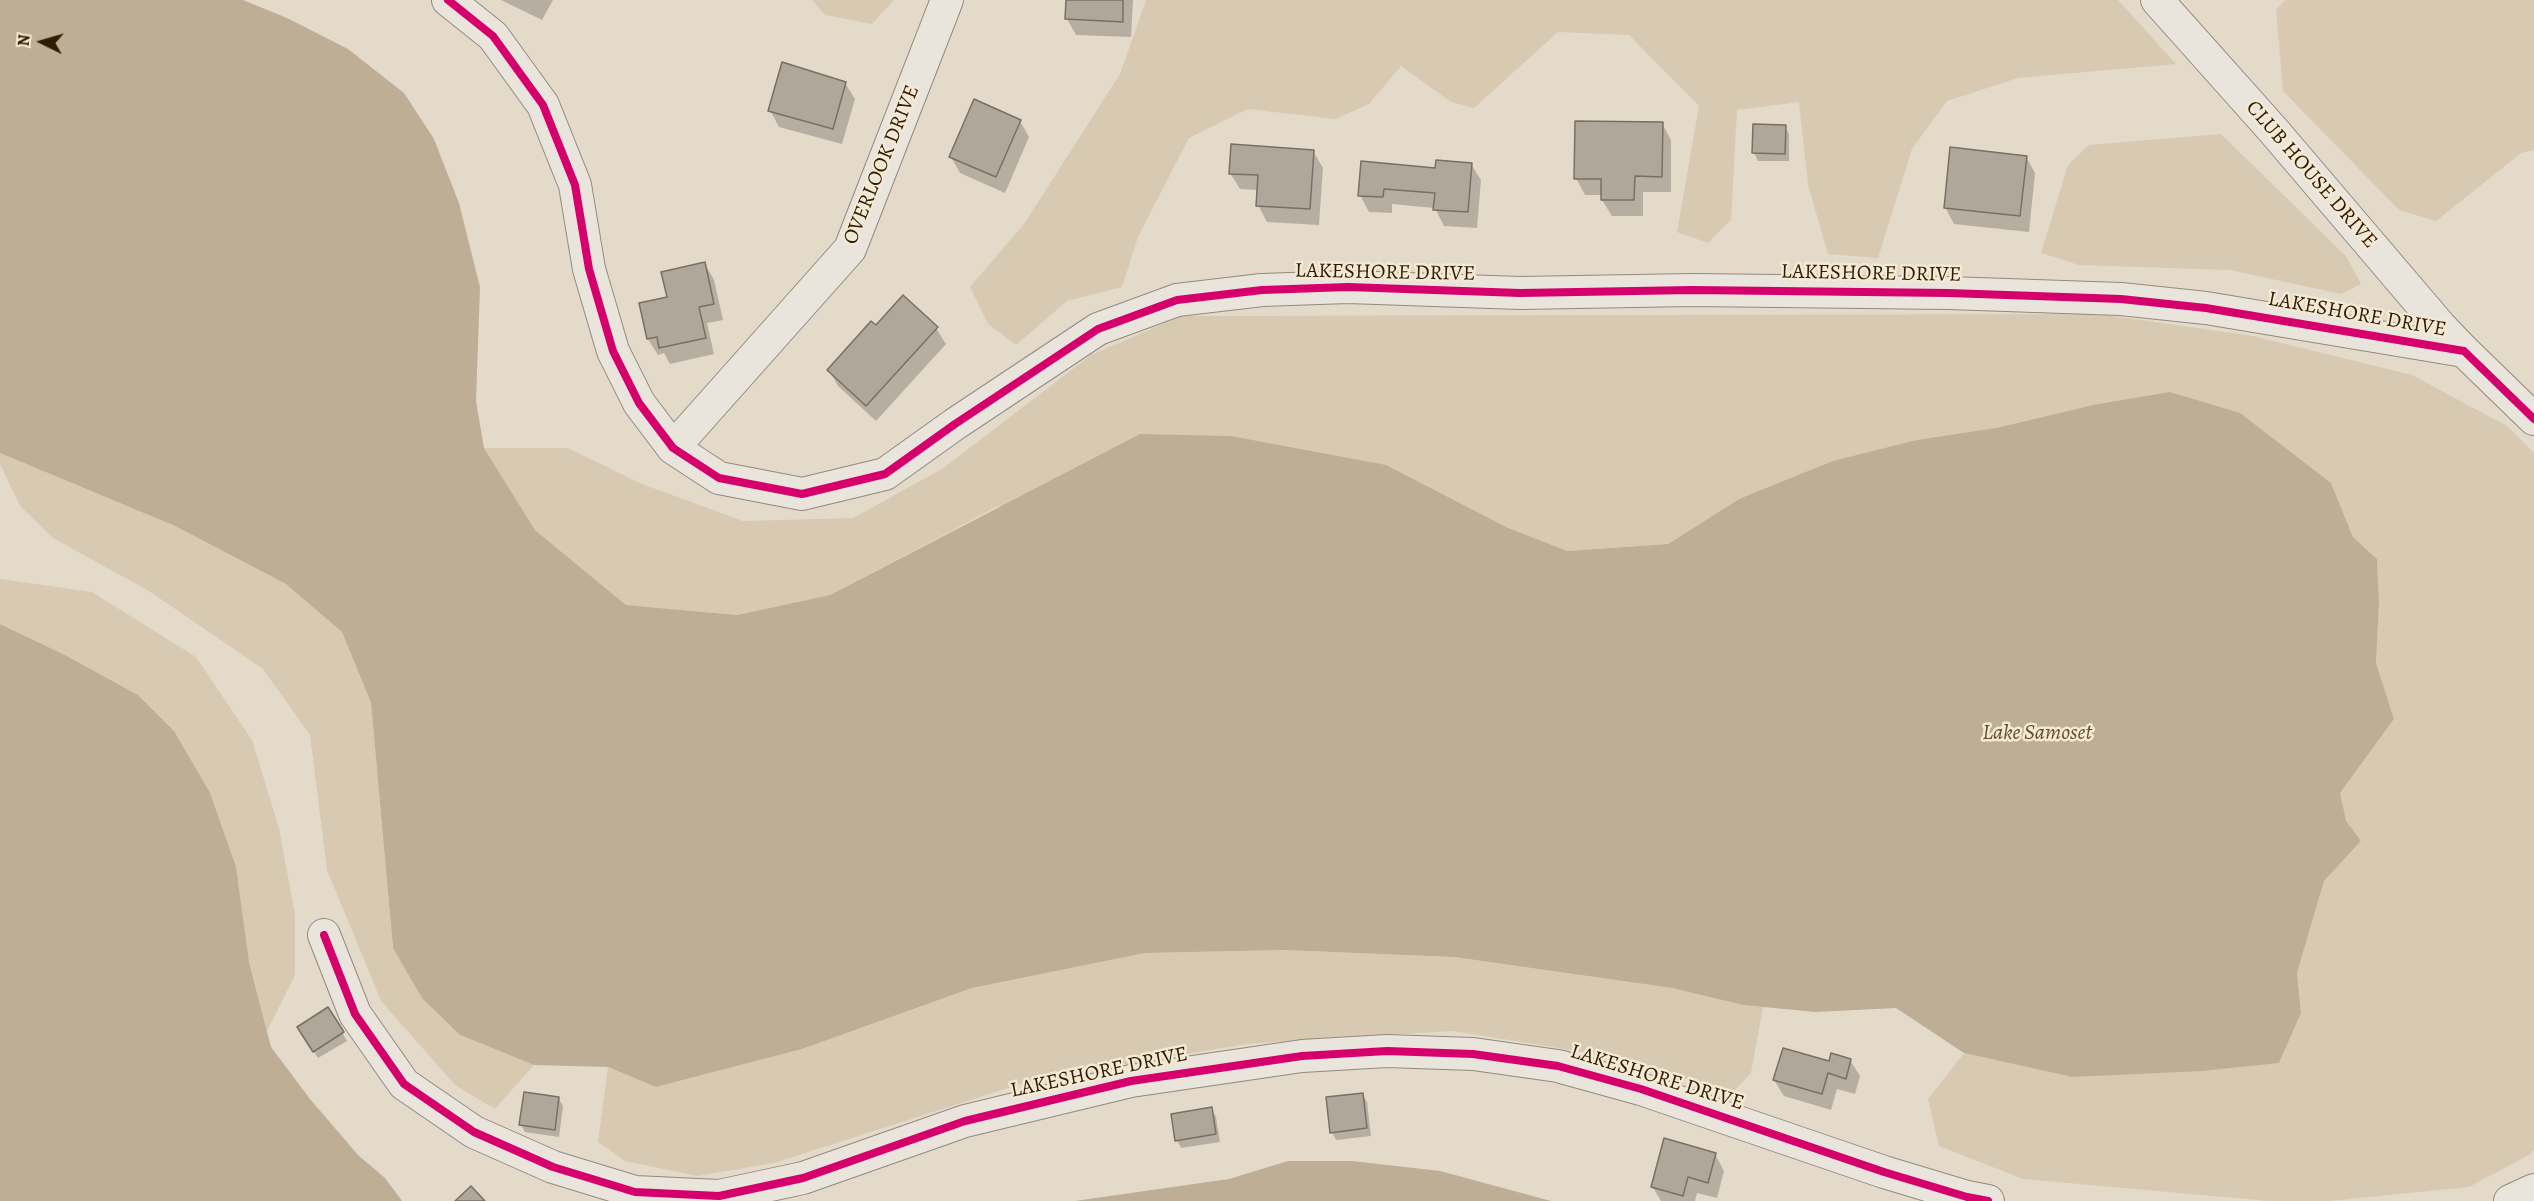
<!DOCTYPE html>
<html>
<head>
<meta charset="utf-8">
<style>
	body { margin:0 }
	#map { position:relative; width:2534px; height:1201px; overflow:hidden; background:#e4daca; font-family:Alegreya,serif }
	canvas { display:block }
	.north { position:absolute; left:12px; top:12px; width:60px; height:60px; -webkit-text-stroke:4px #f4e9d5; paint-order:stroke; rotate:275deg; font-size:16px; font-weight:700; line-height:24px; text-align:center; color:#301c00 }
	.north::after { content:''; display:block; margin:auto; width:21px; height:27px; background:#301c00; clip-path:polygon(50% 0,100% 100%,50% 72%,0 100%) }
</style>
</head>
<body>
<div id="map">
<canvas width="2534" height="1201"></canvas>
<div class="north">N</div>
</div>
<script>
const context = document.querySelector('canvas').getContext('2d');
context.lineJoin = 'round';
function paint(path, color) { context.fillStyle = color; context.fill(path, 'evenodd'); }
function trace(path, color, width, dash) { context.strokeStyle = color; context.lineWidth = width; context.lineCap = dash ? 'butt' : 'round'; context.setLineDash(dash || []); context.stroke(path); }
function write(font, color, halo, rows, align = 'center') {
  context.font = font + ' Alegreya,serif'; context.lineWidth = 5; context.setLineDash([]); context.textBaseline = 'middle'; context.strokeStyle = halo; context.fillStyle = color; for (const [text, x, y, turn = 0] of rows) {
    context.save(); context.translate(x, y); context.rotate((+turn || 0) * Math.PI / 180); context.textAlign = isNaN(turn) ? turn : align; if (halo) context.strokeText(text, 0, 0); context.fillText(text, 0, 0); context.restore();
  }
}
paint(new Path2D(`
	M812,0H894L872,24L825,15Z
	M1146,0H2118L2176,64L2018,78L1947,101L1912,149L1878,258L1828,254L1808,185L1799,102L1737,110L1731,220L1708,243L1677,232L1699,106L1629,35L1558,32L1474,108L1451,102L1401,66L1369,104L1336,119L1248,109L1189,138L1138,237L1122,287L1067,301L1016,345L988,324L970,287L1024,224L1120,74Z
	M2286,0H2534V150L2521,153L2436,221L2399,210L2283,91L2276,9Z
	M2221,134L2346,256L2361,284L2341,294L2230,270L2079,265L2041,253L2068,165L2089,145Z
	M2099,314L2253,336L2412,375L2507,426L2534,453V1150L2529,1155L2469,1187L2329,1201H2269L2023,1179L1939,1146L1928,1099L1964,1053L2072,1077L2279,1063L2301,1013L2297,973L2324,881L2361,841L2345,821L2340,793L2394,719L2376,663L2379,602L2377,559L2353,537L2331,483L2293,456L2093,405L1996,428L1739,499L1668,544L1566,551L1506,527L998,506L830,595L737,615L626,605L535,530L484,448H568L642,484L743,521L853,518L942,469L1091,355L1181,316Z
	M0,453L175,526L286,584L342,632L371,703L393,948L460,1035L534,1065L495,1109L455,1085L381,1001L327,870L310,735L263,669L149,591L53,538L20,506L0,464Z
	M0,579L92,592L196,657L252,740L279,828L295,915V975L267,1031L249,962L138,695L65,655L0,624Z
	M1284,950L1454,957L1672,988L1743,1005L1763,1007L1751,1073L1731,1094L1620,1058L1453,1031L1246,1044L1033,1080L774,1163L697,1176L625,1161L598,1142L608,1067L656,1087L802,1049L972,988L1145,953Z`), '#d8cab2');
paint(new Path2D(`
	M0,0H243L287,18L348,49L404,93L434,139L459,203L480,287L476,401L484,448L535,530L626,605L737,615L830,595L1140,434L1231,436L1386,465L1506,527L1567,551L1668,544L1739,499L1833,461L1917,440L1996,428L2093,405L2170,392L2240,413L2331,483L2353,537L2377,559L2379,602L2376,663L2394,719L2340,793L2346,821L2361,841L2324,881L2297,973L2301,1013L2279,1063L2202,1071L2072,1077L1964,1053L1896,1008L1815,1012L1743,1005L1672,988L1454,957L1284,950L1145,953L972,988L802,1049L656,1087L608,1067L534,1065L460,1035L422,998L393,948L371,703L342,632L286,584L175,526L0,453Z
	M0,624L65,655L138,695L174,731L210,793L236,867L249,962L271,1047L310,1099L358,1155L385,1178L402,1201H0Z
	M1288,1161H1352L1440,1171L1551,1201H1075L1229,1179Z`), '#beae95');
paint(new Path2D(`
	M501,0H553L542,20Z
	M1068,0H1133L1131,37L1076,35L1067,19Z
	M845,83L855,99L842,144L779,127L770,110Z
	M1020,121L1029,137L1005,193L960,173L951,157Z
	M1662,123L1671,140V192H1643V216H1612L1602,200L1603,195H1585L1576,178Z
	M1785,126L1789,134V161H1758L1754,153Z
	M1313,151L1323,168L1319,225L1267,222L1258,205L1259,190L1240,189L1230,173Z
	M2026,157L2035,173L2029,232L1954,224L1945,207Z
	M1471,164L1481,180L1477,228L1444,226L1435,208L1392,204V213L1369,212L1360,195Z
	M705,264L714,280L723,320L707,323L714,354L670,364L664,353L658,355L648,339L641,304L668,298Z
	M876,328H936L946,344L876,421L838,386L829,370Z
	M328,1009L347,1041L318,1058L303,1035Z
	M1850,1060L1860,1076L1855,1094L1837,1089L1831,1110L1784,1096L1774,1080L1830,1063Z
	M1362,1094L1367,1102L1371,1136L1336,1140L1332,1132Z
	M559,1099L563,1106L559,1137L525,1132L521,1125Z
	M1211,1109L1216,1117L1220,1142L1181,1148L1177,1140Z
	M1715,1154L1724,1171L1717,1198L1697,1193L1695,1201H1661L1652,1186Z`), '#0003');
const building = new Path2D(`
	M1066,0H1123V22L1065,19Z
	M782,62L846,82L833,129L768,111Z
	M974,99L1021,120L996,177L949,157Z
	M1575,121L1663,122L1662,177L1635,176L1634,200H1601V179H1574Z
	M1753,124L1786,125L1785,154L1752,153Z
	M1231,144L1314,150L1310,209L1256,206L1258,175L1229,174Z
	M1950,147L2027,156L2020,216L1944,208Z
	M1436,160L1472,163L1468,212L1433,210L1435,193L1384,189L1383,197L1358,196L1361,161L1435,168Z
	M705,262L714,304L699,307L706,338L659,348L657,337L647,339L639,303L667,297L661,272Z
	M903,295L938,327L866,406L827,370L871,321L876,325Z
	M328,1007L344,1032L313,1052L297,1027Z
	M1783,1048L1829,1061L1831,1053L1851,1059L1846,1079L1828,1073L1822,1094L1773,1080Z
	M524,1092L559,1097L555,1130L519,1125Z
	M1363,1093L1367,1128L1330,1133L1326,1097Z
	M1212,1107L1216,1134L1175,1141L1171,1114Z
	M1664,1138L1716,1153L1708,1183L1688,1177L1683,1196L1651,1187Z
	M471,1186L485,1201H455Z`);
paint(building, '#afa79a');
trace(building, '#787064', 1.5);
const minor = new Path2D(`
	M448,0L493,36L543,105L575,185L589,269L613,351L639,403L673,448L719,478L802,494L885,474L955,424L1098,329L1177,300L1262,290L1348,287L1520,293L1692,290L1949,293L2121,299L2206,308L2464,351L2534,419
	M2157,0L2273,130L2440,326L2464,351
	M673,448L850,249L947,0
	M324,935L355,1014L404,1084L474,1132L553,1167L635,1192L719,1196L803,1178L965,1121L1131,1081L1302,1056L1387,1051L1473,1054L1558,1066L1641,1089L1884,1172L1967,1197L1988,1201
	M2510,1201L2534,1190`);
trace(minor, '#938a7e', 34);
trace(minor, '#e9e4dc', 32);
trace(new Path2D(`
	M448,0L493,36L543,105L575,185L589,269L613,351L639,403L673,448L719,478L802,494L885,474L955,424L1098,329L1177,300L1262,290L1348,287L1520,293L1692,290L1949,293L2121,299L2206,308L2464,351L2534,419
	M324,935L355,1014L404,1084L474,1132L553,1167L635,1192L719,1196L803,1178L965,1121L1131,1081L1302,1056L1387,1051L1473,1054L1558,1066L1641,1089L1884,1172L1967,1197L1988,1201`), '#d6006c', 8);
write('21px', '#301c00', '#f4e9d5', [
	["OVERLOOK DRIVE",882,165,-68],
	["CLUB HOUSE DRIVE",2311,175,49],
	["LAKESHORE DRIVE",1385,273,1],
	["LAKESHORE DRIVE",1871,274,1],
	["LAKESHORE DRIVE",2357,315,10],
	["LAKESHORE DRIVE",1099,1073,-12],
	["LAKESHORE DRIVE",1657,1078,17]
]);
write('italic 22px', '#624f32', '#f4e9d5', [
	["Lake Samoset",2037,734]
]);
</script>
</body>
</html>
